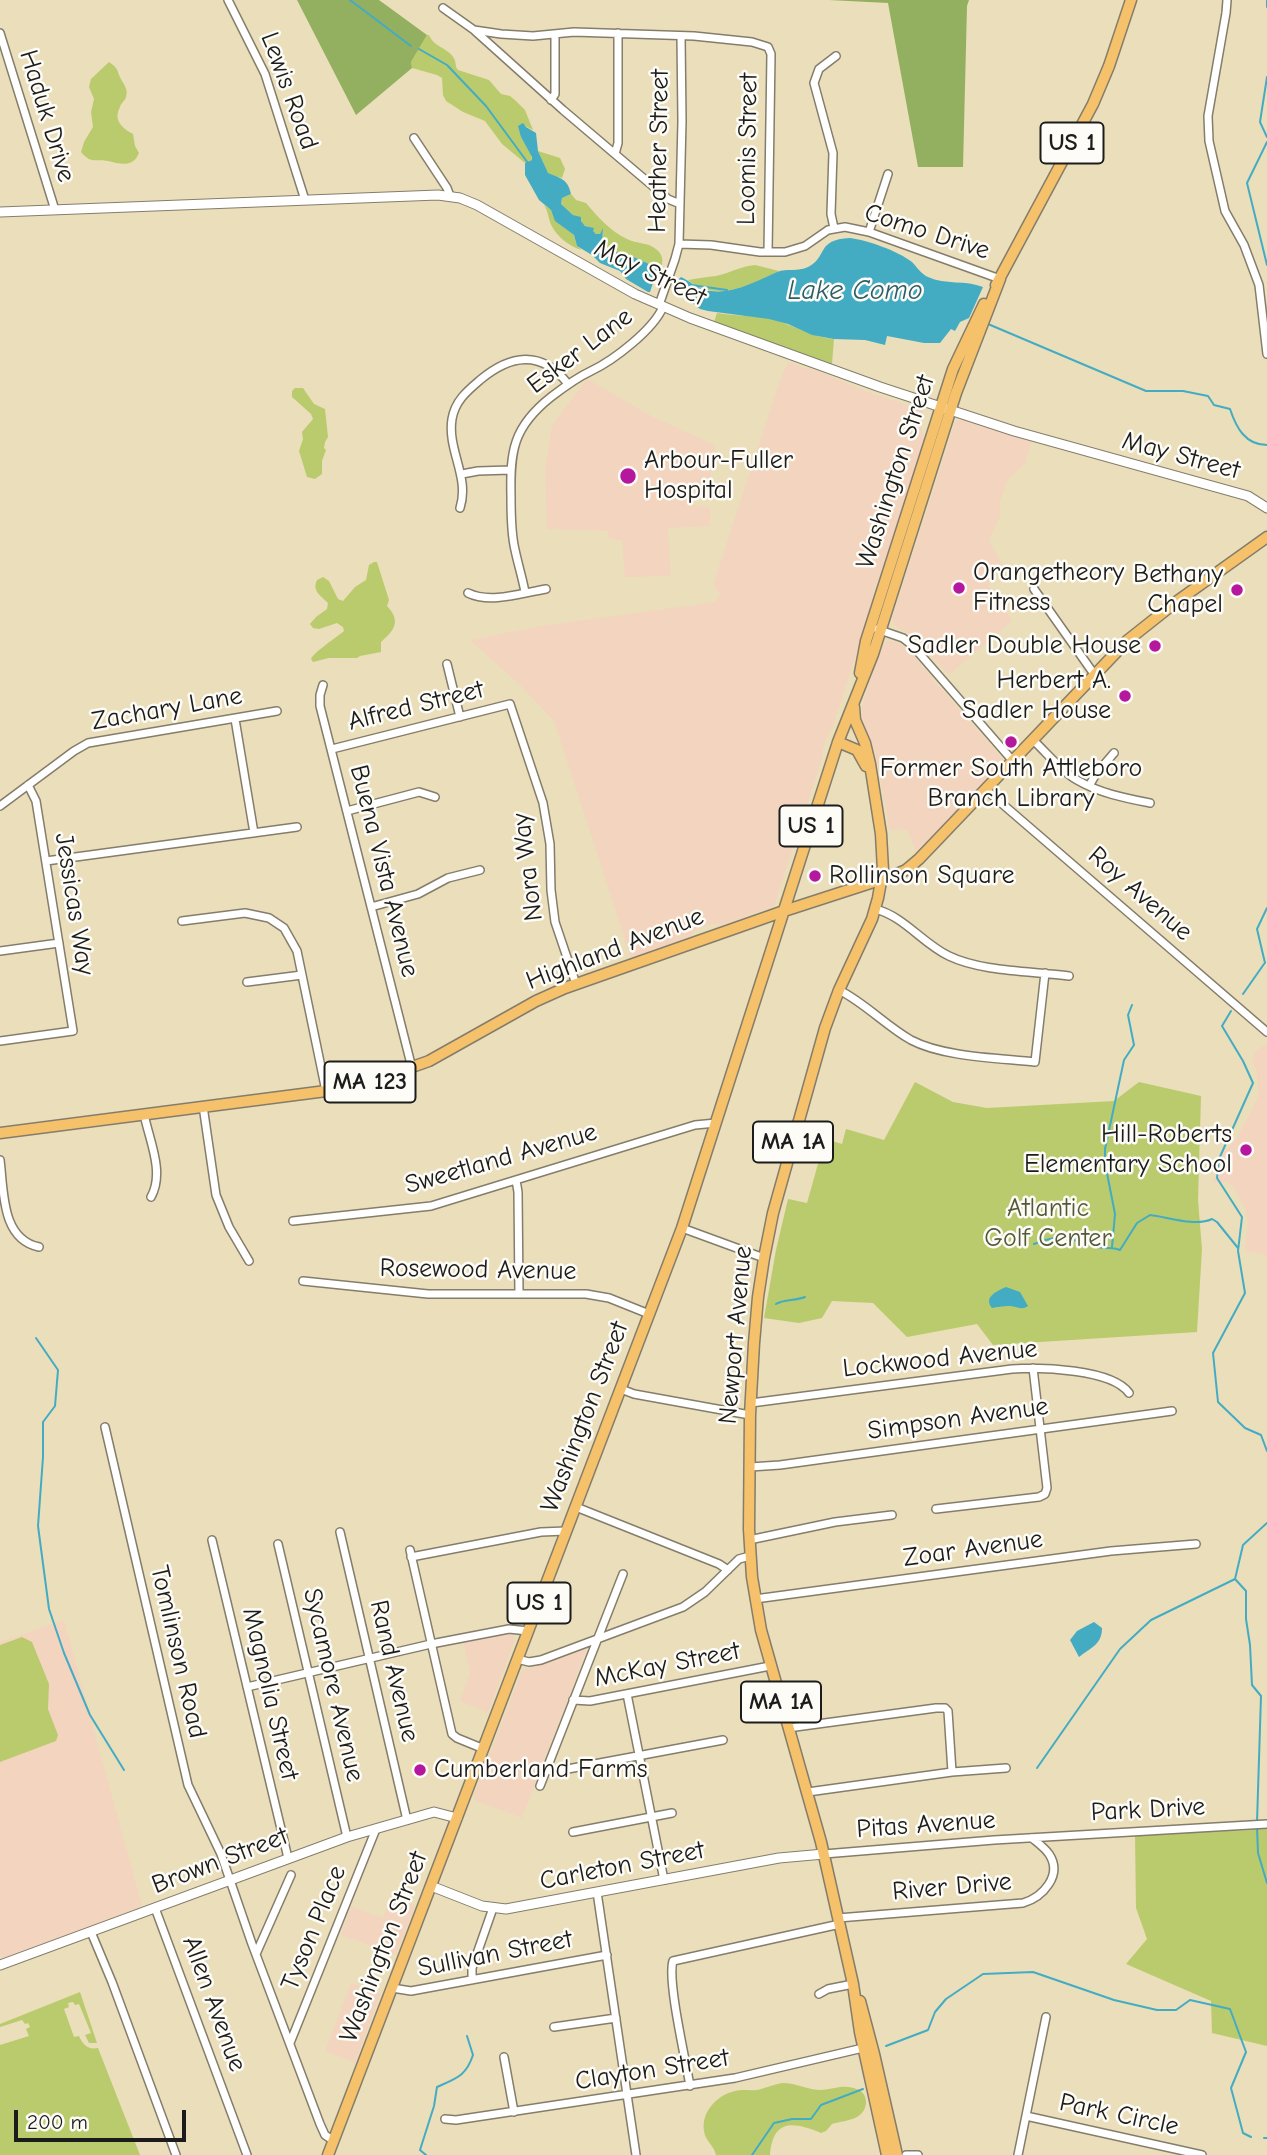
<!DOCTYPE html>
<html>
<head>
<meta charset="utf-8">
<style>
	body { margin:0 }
	#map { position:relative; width:1267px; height:2155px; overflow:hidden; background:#ebdeba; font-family:"Comic Neue",sans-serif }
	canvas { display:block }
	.scale { position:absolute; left:14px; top:2110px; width:172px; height:32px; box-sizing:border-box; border:4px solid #1c1c1c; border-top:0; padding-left:9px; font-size:21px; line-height:24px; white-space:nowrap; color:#1c1c1c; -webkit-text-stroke:5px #fdfcf7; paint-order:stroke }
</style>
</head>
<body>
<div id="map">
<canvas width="1267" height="2155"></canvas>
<div class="scale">200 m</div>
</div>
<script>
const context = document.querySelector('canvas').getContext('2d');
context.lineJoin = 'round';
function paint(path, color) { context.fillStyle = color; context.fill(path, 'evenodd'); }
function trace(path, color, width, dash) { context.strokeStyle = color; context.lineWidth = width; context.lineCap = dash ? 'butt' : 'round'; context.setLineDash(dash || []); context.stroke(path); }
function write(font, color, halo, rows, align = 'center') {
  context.font = font + ' "Comic Neue",sans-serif'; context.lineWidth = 5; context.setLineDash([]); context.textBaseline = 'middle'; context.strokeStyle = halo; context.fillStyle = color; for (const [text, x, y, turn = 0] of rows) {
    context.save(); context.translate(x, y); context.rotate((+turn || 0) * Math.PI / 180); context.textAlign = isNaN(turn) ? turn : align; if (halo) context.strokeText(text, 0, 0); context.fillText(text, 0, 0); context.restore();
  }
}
paint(new Path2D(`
	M789,362L805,368H811L865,391L924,411L921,426L925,441L872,598L866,623L832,729L829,732L822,752L823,755L774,906L722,925L714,924L697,928L690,936L631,958L554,721L520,685L470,640L541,626L716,602L720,594L713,585L781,377Z
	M587,379L653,417L715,445L709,486L694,483L689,505L710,508V526L668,528L671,576L625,577L622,540L609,539L608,531L547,529L545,470L552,425Z
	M964,419L1032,440L1025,464L1008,479L1000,501V516L989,541L1003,566L989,577V586L1012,621L949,675L912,635L895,626L892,618L954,426L957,421Z
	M888,641L896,642L908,649L937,685L941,688L1004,761L916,852L907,829L890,830L876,757L862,720V705L883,645Z
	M1267,1044V1255L1245,1251L1248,1222L1245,1209L1234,1187L1227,1182L1215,1183L1213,1181L1216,1175L1226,1169L1221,1161L1222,1155L1236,1140L1256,1102L1259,1093L1256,1069L1253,1064L1254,1052Z
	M64,1620L142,1906L31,1950L2,1958L0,1955V1642Z
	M510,1633L514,1636L515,1639L488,1712L460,1701L470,1672L463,1642Z
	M587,1648L522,1818L475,1800L473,1797L522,1671Z
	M391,1896L415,1906L396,1955L341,1935L351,1906L383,1918Z
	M351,1983L381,1993L355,2063L325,2051Z`), '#f3d4bf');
paint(new Path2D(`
	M427,35H429C435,50 456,48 456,67L458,70L489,80L501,94L510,96L516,101L525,110L533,130L525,126L521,137L531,152L532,160L525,163L502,144L485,121L463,112L446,101L443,95L442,78L437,75L412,68L411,62Z
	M109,62C115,66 117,68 119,75C122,83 129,88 126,97C125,101 121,103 120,107C113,120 122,128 133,134L135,146L139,153C133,168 121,164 108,161C95,158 92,165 81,152L84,142L93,127L91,112L94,99L89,87L91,79Z
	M538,151L560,158L565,169L562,178L548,174Z
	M571,194L576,200L586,203C598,217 610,231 627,239C636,244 649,242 657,250C662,254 663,259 662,265L658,268L625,253L607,251L602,244L603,230L600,234H596L593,232V228C586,226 581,226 581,218L573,215L561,204L562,198Z
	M544,205L551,210L556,221L574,235L577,246L582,250C569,247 554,234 550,222C548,216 548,211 544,205Z
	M755,265L779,271C753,285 713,303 688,280C698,278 707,277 716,276C730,273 741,266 755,265Z
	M717,313C735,316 754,315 772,319C794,325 811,337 834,339L832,364L714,322Z
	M295,388H303L314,404L325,409L328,437L325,442L324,448L326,450L322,461V474L315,479L307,477L299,451L303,439L302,432L313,419L311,414L292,397V391Z
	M374,562H377L389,600L387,606C401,621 395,630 381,642V652L360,656L357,658H329L313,662L311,659C314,652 337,637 344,631L343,627L337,623L319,629L313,628L310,624L316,617L327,609L328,603C320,595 312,591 317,580L323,577L329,581L338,599L343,601L355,587L366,580L369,565Z
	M915,1082L953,1102L987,1108L1114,1101L1139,1082L1201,1096L1198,1200L1202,1249L1197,1332L993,1345L977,1324L907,1337L873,1303L832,1301L822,1318L799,1323L764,1318L776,1250L788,1199L807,1203L825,1139L842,1144L846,1129L884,1140Z
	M22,1637L32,1642L49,1684L48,1709L58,1735L56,1741L0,1762V1645Z
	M1267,1824V2046L1212,2033L1211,2001L1126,1964L1147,1939L1136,1908L1135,1835L1252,1830Z
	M80,1992L97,2043H89L85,2035L91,2033L79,2004L75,2005L73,2002L68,2003L69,2007L64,2009L74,2037L79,2036C83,2045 88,2050 98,2048L140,2155H0V2045L29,2036L26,2029L30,2027L28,2023L25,2024L22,2020L0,2027V2024Z
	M783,2083C796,2083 808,2090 821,2090C835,2089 844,2083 859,2090C864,2093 866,2097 866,2103C864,2121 845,2120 832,2124L826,2131L821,2133C794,2122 773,2118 770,2155H716C714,2145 705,2141 704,2131C701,2112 717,2095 735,2091C742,2089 749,2091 757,2090C766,2088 774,2084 783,2083Z`), '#bacb6d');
paint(new Path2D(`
	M297,0H379L427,35L411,62L412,68L356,115Z
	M829,0H969L967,6L963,167H918L888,3Z`), '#93af60');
paint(new Path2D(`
	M523,123L526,127L536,133L538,151L548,173C560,178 568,179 571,194L562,198L561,204L573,215L581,217V221L585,226L594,228L593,231L596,234H600L603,228L602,244L607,251L625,253L658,268L650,292H648L626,279L620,271L600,263L592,255L577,246L574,235L555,221L551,210L539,200L525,175V163L532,160V157L521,137L518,126Z
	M850,238C867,240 898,251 912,262C917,267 921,274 928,277C945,285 966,280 983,287L969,318L960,322L955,331L951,329L940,343H924L887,336L885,345L865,340L834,339L812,335L788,324L769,319L708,311L700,309L677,291L679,279L681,277C689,281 696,287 705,290C730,296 755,282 777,272C787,268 798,272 808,267C829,256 815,240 850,238Z
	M1006,1287L1020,1292L1028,1306C1021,1311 1017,1306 1008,1306C1003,1306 997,1307 992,1308C983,1297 997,1291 1006,1287Z
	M1094,1622L1102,1628C1102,1645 1090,1648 1079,1657L1070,1640L1077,1631Z`), '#43acc3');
trace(new Path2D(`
	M350,0L411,46
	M1267,0V7
	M419,49L447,65L486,106L528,163
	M1267,77L1260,122L1267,137
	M1267,142L1247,183L1267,265
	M691,285L727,290
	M988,324L1146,391H1183L1208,396L1214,405L1230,409C1236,427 1245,445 1267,445
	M1265,963L1257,929L1267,908
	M1243,994L1264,964
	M1231,1011L1222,1026L1243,1061L1253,1083L1219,1159L1217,1178L1242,1217L1238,1251L1245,1293L1213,1353L1218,1402L1245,1428L1261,1435L1267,1451
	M1034,1244C1066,1231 1068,1240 1098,1247C1106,1249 1112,1247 1120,1250L1137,1223L1150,1215C1168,1217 1195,1227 1212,1219L1217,1222L1238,1248
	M1112,1247L1115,1214L1105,1163V1149L1124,1060L1134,1045L1128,1015L1132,1005
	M776,1304C784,1299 795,1301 805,1297
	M36,1338L58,1370L55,1406L43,1422V1457L38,1526L49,1609L64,1653L90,1715L124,1770
	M1037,1768L1120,1649L1151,1620L1235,1579
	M1257,1822L1261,1696L1252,1685L1250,1645L1246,1619V1591L1235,1579L1243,1545L1267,1523
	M1257,1827L1258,1853L1267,1883
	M886,2046L928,2030L935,2012L946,1999L983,1974L1033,1972L1114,2000L1157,2010H1176L1190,2000L1230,2009L1246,2052L1231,2088L1243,2133L1251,2137
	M1264,2138H1267
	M426,2155L420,2150L434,2106L437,2087C457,2078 466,2076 473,2055L467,2036
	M752,2155L774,2123L792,2119H811L821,2105L863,2089`), '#43acc3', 2);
const minor = new Path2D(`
	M228,0L265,74L305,200
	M1227,0L1226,13L1208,116L1209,141L1225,211L1244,245L1259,285L1267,354
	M443,8L474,30L501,34L533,36L574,32L694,36L752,42L768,47L771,54L768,252
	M475,31L563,110L668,199L680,204
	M0,33L55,210
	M551,100L555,94V35
	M414,138L447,188L450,196
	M615,154L618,143V33
	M834,228L831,214L833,153L814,83L819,69L836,56
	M869,232L888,174
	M679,244L711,245L760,252H785L805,246L828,230L845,227L869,232L1000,279
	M659,305L675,259L679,244L682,121L681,36
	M462,474L478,471L510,470
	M460,508C470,477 447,450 452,419C455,401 467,391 480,380C510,355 541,349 568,384
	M1034,589L1094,674
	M525,592C522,576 517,561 514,545C511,529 511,512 511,496C510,451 513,427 551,397C564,387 576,378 591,371C614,360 653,330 663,307
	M468,593C490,604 522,593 546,589
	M877,629L903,638L912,645L1012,760
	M447,664L460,717
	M323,685L320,695V706L412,1068
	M235,719L254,833
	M1033,740C1047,753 1060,770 1077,780C1099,793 1125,798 1150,803
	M332,749L510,704L543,803L550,844L551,890L555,922L576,984
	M1089,786L1096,774L1114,753
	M985,789L1267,1032
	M0,806L74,751L88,743L277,711
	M347,811L419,792L435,797
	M46,861L297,827
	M371,907L418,894L448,878L480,870
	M875,909C904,916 923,944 949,956C982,972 1033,971 1069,976
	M182,921L245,913L269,918L284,928L297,951L326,1091
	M0,951L59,943
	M247,982L302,975
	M839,990C865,1003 886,1026 911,1040C943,1057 998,1058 1035,1062L1045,973
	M0,1041L73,1031L36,801L28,785
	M203,1106L216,1195L229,1227L249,1261
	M144,1114C149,1140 165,1172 151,1197
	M0,1160C4,1191 1,1239 39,1247
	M516,1180L518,1192L519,1294
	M293,1221L431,1206L695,1125L716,1123
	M682,1228L764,1258
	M303,1281L428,1294H586L609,1298L649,1314
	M621,1389L634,1394L750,1415
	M751,1403L1012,1369C1040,1367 1112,1369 1129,1393
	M105,1427L188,1785L221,1854L252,1944L320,2124L325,2135L334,2141
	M750,1467L780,1465L1172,1411
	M576,1507L719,1564L728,1570
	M936,1509L1039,1497L1045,1494L1047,1488L1033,1368
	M340,1532L407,1820
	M212,1540L288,1858
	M749,1540L835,1522L892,1515
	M278,1544L347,1837
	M410,1550L452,1734L457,1738L484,1749
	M411,1557L541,1532L566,1531
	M755,1599L1111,1551L1196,1544
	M517,1659L529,1662L541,1660L683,1607L705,1592L739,1559L750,1556
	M247,1687L431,1644L509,1629L528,1631
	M627,1694L664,1880
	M573,1700L590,1701L770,1666
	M788,1728L936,1708H945L948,1711L952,1772
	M546,1770L557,1771L723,1740
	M540,1786L623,1574
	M808,1792L952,1772L1006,1768
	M573,1832L672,1813
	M824,1854L994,1840L1267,1824
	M597,1892L636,2155
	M155,1908L247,2155
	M838,1918L1023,1903C1043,1897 1063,1875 1049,1854C1045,1848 1038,1843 1032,1838
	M91,1932L112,1982L176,2155
	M256,1954L291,1875
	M472,1980V1968L493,1908
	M392,1988L411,1991L607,1955
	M819,1994L828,1989L853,1984
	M554,2027L616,2018
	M290,2043L376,1829
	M504,2057L514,2112
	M690,2086C686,2061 667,1981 673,1961L840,1924
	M1026,2116L1202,2155
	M445,2119L456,2120L735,2078L863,2048
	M906,2155H918
	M1018,2155L1046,2017`);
const tertiary = new Path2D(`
	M0,212L438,195L460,198L477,205L635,294L690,318L880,387L1014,431L1248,496L1267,508
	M431,1886L482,1906L506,1909L779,1858L824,1854
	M0,1965L347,1837L434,1812L457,1818`);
const primary = new Path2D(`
	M996,285L1093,104L1109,66L1131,0
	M860,673L866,641L953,369L984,304
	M854,707L855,720L865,743L870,764L881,834L883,870L878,898L872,919L839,990L825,1028L773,1213L764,1258L758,1297L754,1343L750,1415L749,1529L752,1577L761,1630L821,1842L853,1984L860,2032L887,2155
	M838,742L857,750L866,766
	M0,1133L326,1091L370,1082L429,1061L536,1001L565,988L784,911L892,876L906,870L919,859L1128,640L1176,602L1267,537
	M860,2001L874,2054L897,2155
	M328,2155L682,1228L838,742L873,654L956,393L1000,279`);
trace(minor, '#847d6b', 10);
trace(tertiary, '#847d6b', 11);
trace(primary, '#847d6b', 13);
trace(minor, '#fff', 7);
trace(tertiary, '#fff', 9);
trace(primary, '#f5c16b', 10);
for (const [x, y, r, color] of [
	[628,476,9,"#b5179e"],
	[959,588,7,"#b5179e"],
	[1237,590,7,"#b5179e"],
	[1155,646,7,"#b5179e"],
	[1125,696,7,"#b5179e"],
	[1011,742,7,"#b5179e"],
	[815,876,7,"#b5179e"],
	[1246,1150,7,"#b5179e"],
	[420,1770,7,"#b5179e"]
]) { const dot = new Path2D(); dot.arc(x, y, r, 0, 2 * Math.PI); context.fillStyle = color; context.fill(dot); trace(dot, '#fdfcf7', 2.5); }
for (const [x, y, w] of [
	[1072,143,63],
	[811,826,63],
	[370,1082,91],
	[793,1142,80],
	[539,1603,63],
	[781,1702,80]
]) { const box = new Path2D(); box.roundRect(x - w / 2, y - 20.5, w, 41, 5); context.fillStyle = '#fdfcf7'; context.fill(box); trace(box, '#1c1c1c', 2); }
write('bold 24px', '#1c1c1c', null, [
	["US 1",1072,143],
	["US 1",811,826],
	["MA 123",370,1082],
	["MA 1A",793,1142],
	["US 1",539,1603],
	["MA 1A",781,1702]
]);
write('26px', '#1c1c1c', '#fdfcf7', [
	["Lewis Road",289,91,70],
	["Haduk Drive",47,116,73],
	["Loomis Street",748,149,-89],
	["Heather Street",659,151,-89],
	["Como Drive",927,232,18],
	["May Street",650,273,26],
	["Esker Lane",580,351,-37],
	["May Street",1181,456,15],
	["Washington Street",896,472,-72],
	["Alfred Street",416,706,-14],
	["Zachary Lane",167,709,-10],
	["Nora Way",528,867,-97],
	["Buena Vista Avenue",384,871,76],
	["Roy Avenue",1140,894,41],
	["Jessicas Way",74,904,81],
	["Highland Avenue",615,949,-21],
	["Sweetland Avenue",501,1159,-16],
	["Rosewood Avenue",478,1270,1],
	["Newport Avenue",736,1335,-85],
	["Lockwood Avenue",940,1359,-6],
	["Washington Street",585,1417,-69],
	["Simpson Avenue",958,1419,-8],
	["Zoar Avenue",973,1549,-8],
	["Tomlinson Road",178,1652,77],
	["McKay Street",667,1665,-11],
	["Rand Avenue",394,1671,77],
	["Sycamore Avenue",333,1685,77],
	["Magnolia Street",270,1694,77],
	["Park Drive",1148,1810,-3],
	["Pitas Avenue",926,1825,-4],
	["Brown Street",220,1861,-21],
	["Carleton Street",622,1866,-11],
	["River Drive",952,1887,-5],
	["Tyson Place",314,1928,-68],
	["Washington Street",384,1947,-69],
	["Sullivan Street",495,1954,-11],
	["Allen Avenue",214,2004,70],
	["Clayton Street",652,2070,-9],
	["Park Circle",1119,2115,12]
]);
write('26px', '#1c1c1c', '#fdfcf7', [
	["Arbour-Fuller",644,461],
	["Hospital",644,491],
	["Orangetheory",973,573],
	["Fitness",973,603],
	["Bethany",1223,575,"right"],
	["Chapel",1223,605,"right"],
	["Sadler Double House",1141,646,"right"],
	["Herbert A.",1111,681,"right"],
	["Sadler House",1111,711,"right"],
	["Former South Attleboro",1011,769,"center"],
	["Branch Library",1011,799,"center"],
	["Rollinson Square",829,876],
	["Hill-Roberts",1232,1135,"right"],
	["Elementary School",1232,1165,"right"],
	["Cumberland Farms",434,1770]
], 'left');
write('26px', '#535938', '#fdfcf7', [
	["Atlantic",1048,1209],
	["Golf Center",1048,1239]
]);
write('italic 28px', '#2e5d67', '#fdfcf7', [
	["Lake Como",855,291]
]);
</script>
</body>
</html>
